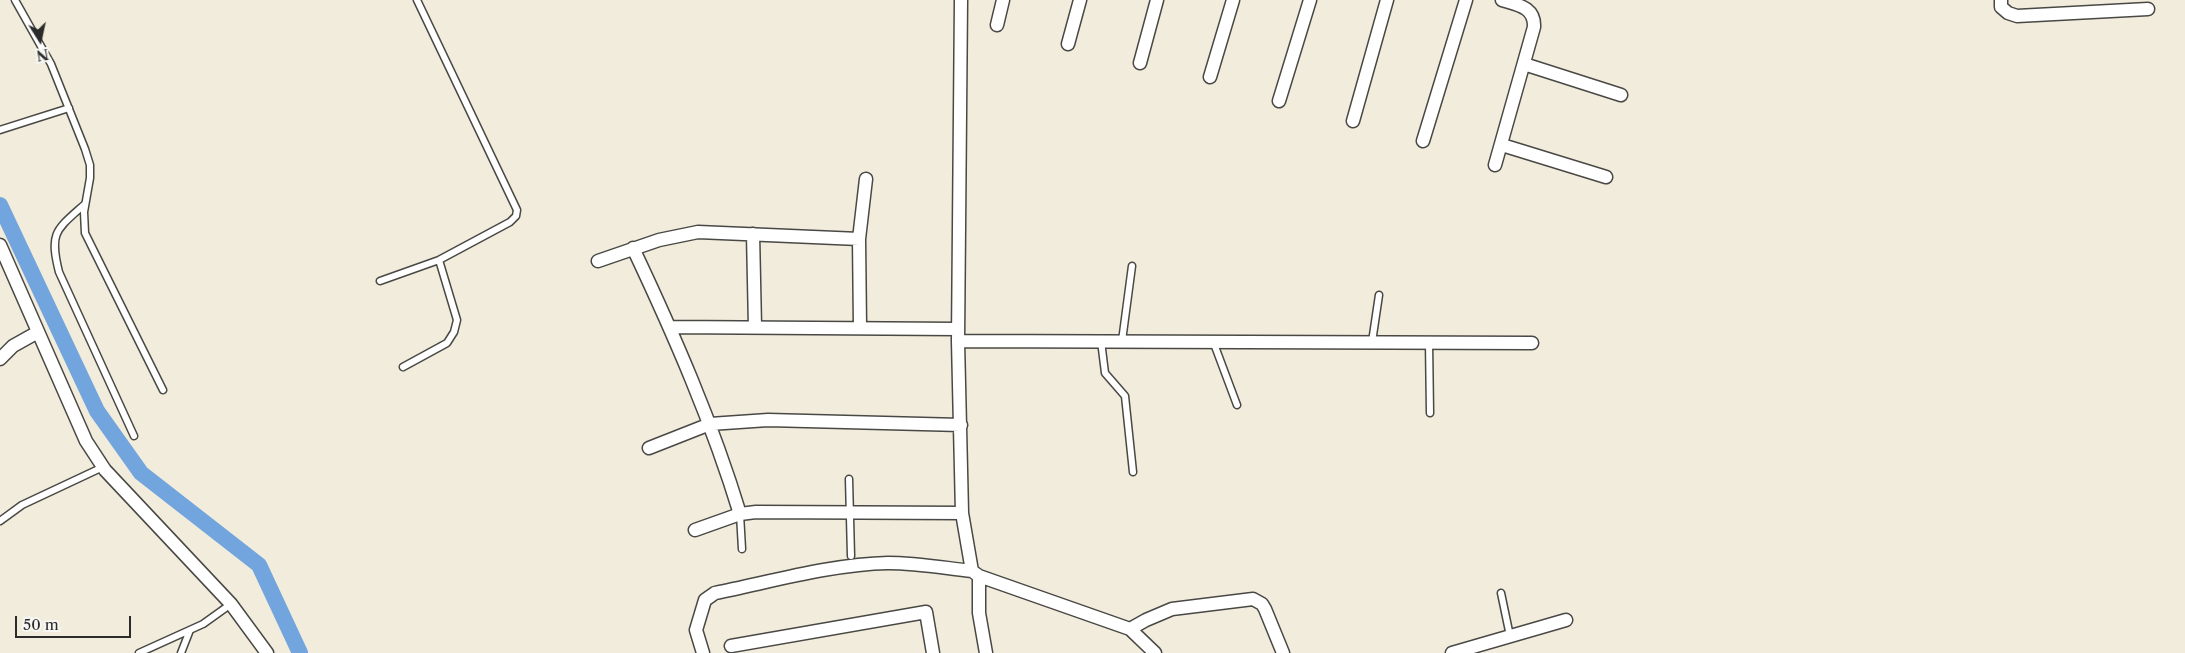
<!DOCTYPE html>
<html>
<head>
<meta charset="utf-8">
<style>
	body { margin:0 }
	#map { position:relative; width:2185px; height:653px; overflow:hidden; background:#f1ecdb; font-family:"Libre Caslon Text",serif }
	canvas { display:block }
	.north { position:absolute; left:15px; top:15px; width:50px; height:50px; -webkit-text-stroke:4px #f6f6f2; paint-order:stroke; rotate:170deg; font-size:14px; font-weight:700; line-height:20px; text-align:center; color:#2b2b2b }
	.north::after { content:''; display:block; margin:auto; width:18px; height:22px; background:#2b2b2b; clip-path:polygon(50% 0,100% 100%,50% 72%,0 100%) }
	.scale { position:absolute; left:15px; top:616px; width:116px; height:22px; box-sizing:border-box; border:2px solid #2b2b2b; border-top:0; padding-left:6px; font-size:15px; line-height:18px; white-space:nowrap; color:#2b2b2b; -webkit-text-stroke:4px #f6f6f2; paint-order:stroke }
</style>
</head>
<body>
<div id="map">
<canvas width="2185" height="653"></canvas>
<div class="north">N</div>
<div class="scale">50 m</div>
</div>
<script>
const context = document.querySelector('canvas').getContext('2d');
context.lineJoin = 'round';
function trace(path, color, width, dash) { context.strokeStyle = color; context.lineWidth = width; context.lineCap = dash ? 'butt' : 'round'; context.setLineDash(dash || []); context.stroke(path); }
trace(new Path2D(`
	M0,205L97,411L141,473L259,565L300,653`), '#72a4dd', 16);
const lane = new Path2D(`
	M15,0L51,64L85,149L90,165V178L84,212L85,233L163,390
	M0,130L69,108
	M85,204C56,230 49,232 59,272L134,436
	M380,281L439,260
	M1101,341L1105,373L1125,396L1133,472
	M1122,341L1132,266
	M1213,341L1237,405
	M1372,342L1379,295
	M1429,342L1430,413
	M403,367L447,343L454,332L457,320L439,260L510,222L516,216L517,210L417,0
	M849,479L851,556
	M740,514L742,549
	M0,521L22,505L103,467
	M1501,593L1510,636
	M139,653L203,624L231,604
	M181,653L190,630`);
const street = new Path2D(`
	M961,0L958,341L962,513L972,571
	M2001,0V7L2008,13L2017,16L2148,9
	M997,25L1003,0
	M1068,44L1080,0
	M1140,63L1157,0
	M1524,64L1621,95
	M1210,77L1233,0
	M1279,101L1310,0
	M1353,121L1387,0
	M1423,141L1466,0
	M1502,145L1606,177
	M1495,165L1534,27C1535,7 1518,5 1502,0
	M753,234L755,327
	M0,245L86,441L105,470L231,604L267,653
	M633,248C674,335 712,422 740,514
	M598,261L659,240L698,232L859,239
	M670,327L958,329
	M860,327L859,239L866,179
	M958,341L1532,343
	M0,359L13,346L38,332
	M649,448L710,424L768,420L961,425
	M695,530L740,514L756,512L962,513
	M979,576V613L986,653
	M1130,629L1146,620L1172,609L1253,599L1262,604L1265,609L1283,653
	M731,646L926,612L933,653
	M703,653L696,630L705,600L715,593C770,582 833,564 888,563C917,563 944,568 972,571L979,576L1130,629L1155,653
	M1452,653L1566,620`);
trace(lane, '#494845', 9);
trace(street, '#494845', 15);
trace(lane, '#fff', 6);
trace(street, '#fff', 12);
</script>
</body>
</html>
